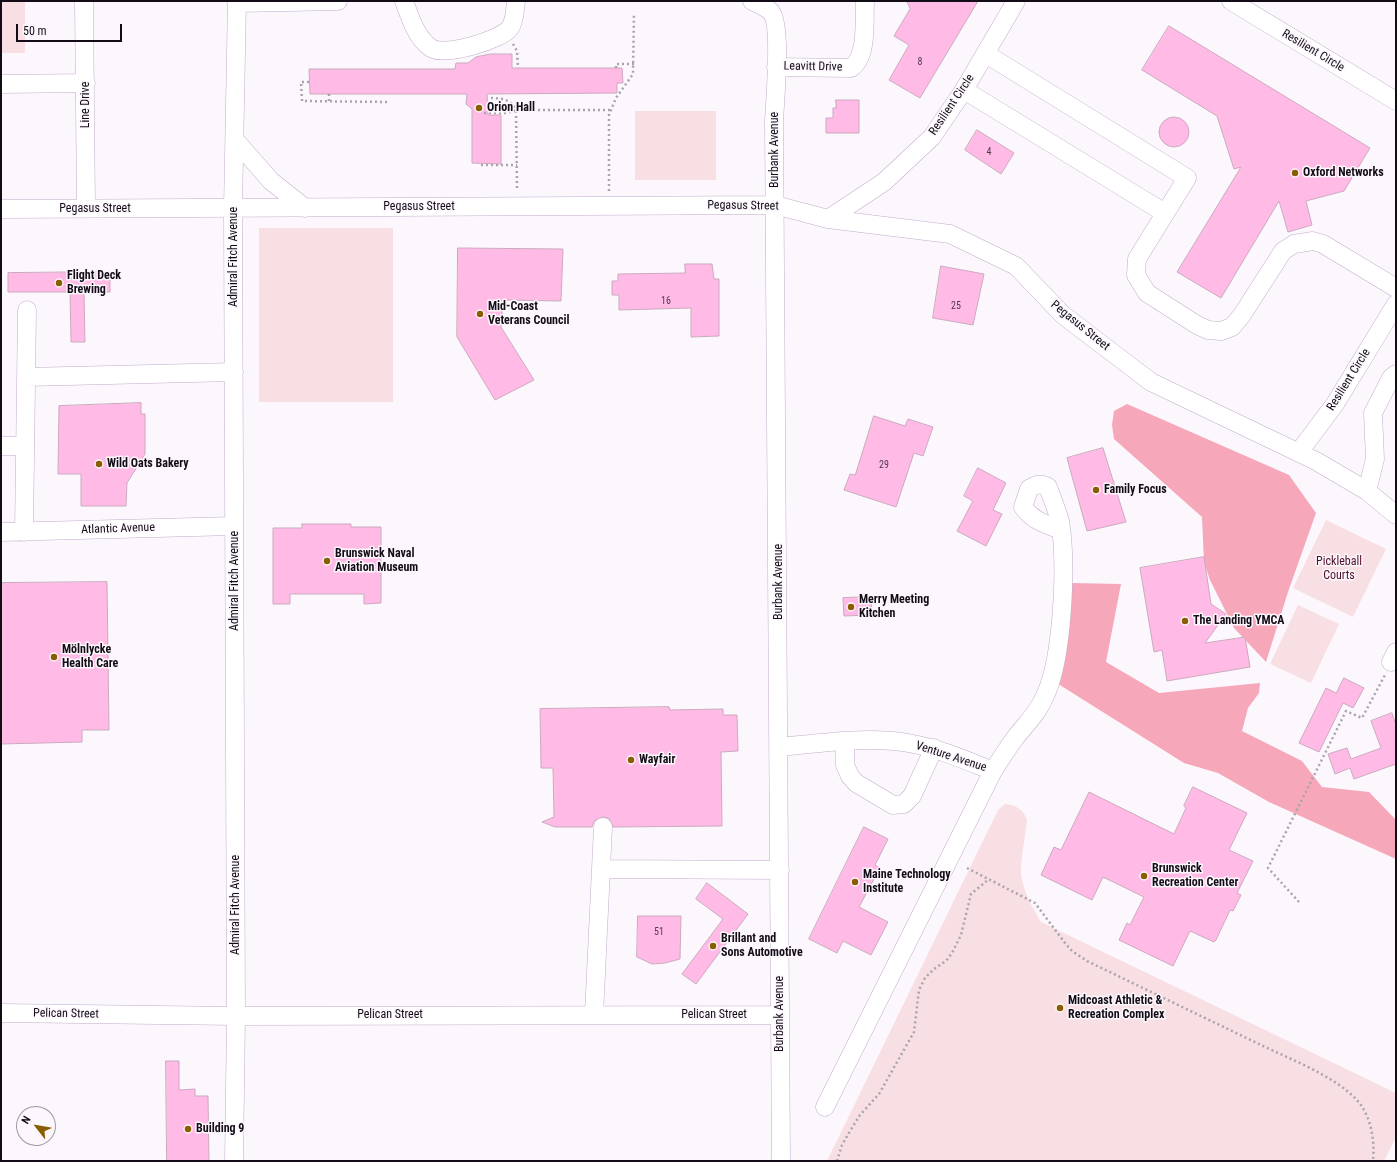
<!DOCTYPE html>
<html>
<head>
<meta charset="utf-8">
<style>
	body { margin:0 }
	#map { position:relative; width:1397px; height:1162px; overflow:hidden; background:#fcf7fd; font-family:"Roboto Condensed",sans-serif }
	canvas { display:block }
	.frame { position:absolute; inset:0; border:2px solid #130c16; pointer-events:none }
	.north { position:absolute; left:16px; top:1106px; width:40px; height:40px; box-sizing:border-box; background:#fcf7fd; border:1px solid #9f99a1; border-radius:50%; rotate:301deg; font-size:11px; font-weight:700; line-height:16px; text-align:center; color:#130c16 }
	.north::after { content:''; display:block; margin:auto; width:14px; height:18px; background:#8a5d00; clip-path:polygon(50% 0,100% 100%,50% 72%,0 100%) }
	.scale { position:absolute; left:16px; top:24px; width:106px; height:18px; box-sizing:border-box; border:2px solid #130c16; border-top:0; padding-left:5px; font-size:12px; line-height:14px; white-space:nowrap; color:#130c16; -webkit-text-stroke:3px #fcf7fd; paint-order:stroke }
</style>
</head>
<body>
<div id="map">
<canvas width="1397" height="1162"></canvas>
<div class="frame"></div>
<div class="north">N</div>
<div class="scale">50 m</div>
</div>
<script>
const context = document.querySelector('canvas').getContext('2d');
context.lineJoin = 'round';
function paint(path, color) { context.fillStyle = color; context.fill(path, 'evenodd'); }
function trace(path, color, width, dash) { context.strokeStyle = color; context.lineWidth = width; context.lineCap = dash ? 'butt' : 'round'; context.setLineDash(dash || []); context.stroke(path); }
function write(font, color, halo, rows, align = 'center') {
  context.font = font + ' "Roboto Condensed",sans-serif'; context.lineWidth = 3; context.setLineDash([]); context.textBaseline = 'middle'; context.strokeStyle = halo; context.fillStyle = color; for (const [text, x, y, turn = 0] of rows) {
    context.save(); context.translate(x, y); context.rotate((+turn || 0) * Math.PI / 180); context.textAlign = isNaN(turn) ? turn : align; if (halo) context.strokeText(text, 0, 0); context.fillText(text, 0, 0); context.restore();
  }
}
paint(new Path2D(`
	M1,1H25V53H1Z
	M635,111H716V180H635Z
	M259,228H393V402H259Z
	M1326,520L1386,549L1353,617L1293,588Z
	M1298,605L1339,624L1311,683L1270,664Z
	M1005,804C1016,805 1024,810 1027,820C1025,836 1022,852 1021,867C1020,886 1032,907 1041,922L1396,1093V1137L1384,1161H827L998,810Z`), '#f8dfe3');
paint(new Path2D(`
	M1127,404L1289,475L1316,513L1288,592L1266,662L1234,628L1210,580L1204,562L1202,517L1114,439L1112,425L1114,411Z
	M1072,583L1121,584L1106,662L1159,693L1260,683L1259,693L1248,708L1242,731L1302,761L1322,787L1369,792L1396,820V859L1269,802L1218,773L1184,763L1055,682Z`), '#f6a7b9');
const building = new Path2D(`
	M907,1H978L920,98L889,80L909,45L894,36L910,9Z
	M1169,26L1370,148L1344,191L1306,201L1312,225L1288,232L1279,201L1221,298L1177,272L1241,167L1234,169L1217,116L1142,70Z
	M491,54H512V68H622L623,83H617V93L487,94L488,115H501V164L472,163V109L466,104L467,94H310L309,69H455L456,63H468L476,57Z
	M836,100H859V133H826V118H833V108H836Z
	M1159 132a15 15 0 1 1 30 0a15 15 0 1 1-30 0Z
	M977,130L1014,153L1001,174L965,150Z
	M458,248L563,249L561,301L503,300L501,327L534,380L495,400L457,337Z
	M685,264H712L714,279H719V336L691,337V308L619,310V295H612V281H618V274L685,273Z
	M941,266L984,274L973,325L933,318Z
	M110,272V292H84L85,342H71L70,292H8V273Z
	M141,403V414H145V454L127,483L126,506H81V474H58L59,406Z
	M874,416L905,426L908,419L933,427L923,456L914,453L896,507L844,490L850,474L855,475Z
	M1103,448L1126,522L1087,531L1067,458Z
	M978,468L1006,483L993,510L1002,514L986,546L957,531L973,501L964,496Z
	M302,524H351V527H381V603L364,604V594H290V604H273V528H302Z
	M1204,557L1211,604L1226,614L1205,643L1245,637L1250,667L1167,681L1162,650L1154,652L1140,568Z
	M107,582L109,730H82V742L1,744V583Z
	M871,597L872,615L844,616L843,598Z
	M1344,678L1364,688L1353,708L1343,703L1319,752L1299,743L1326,688L1336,693Z
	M669,707L670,710L723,709V715H737L738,751L721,752L722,826L613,827L609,818L603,817L594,821L592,827H555L542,822L554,817L553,768H541L540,709Z
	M1392,713L1396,725V764L1354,779L1350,768L1335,774L1328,754L1347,748L1351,759L1381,748L1371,721Z
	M1193,787L1247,813L1229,850L1253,861L1237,893L1241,895L1233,911L1230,910L1216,940L1214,942L1190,931L1173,966L1119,940L1127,923L1130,925L1144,897L1103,877L1092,900L1041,875L1054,847L1061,850L1089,792L1174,834L1186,808L1184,806Z
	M864,827L888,839L875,865L880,868L859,907L888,922L871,955L843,941L837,953L809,939Z
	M707,883L748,914L696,984L682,974L723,919L696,899Z
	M638,916H681L680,959L665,963L652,964L637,957Z
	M166,1061H179V1090L195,1089V1096H208L209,1161H167Z`);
paint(building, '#ffbbe6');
trace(building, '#cba9be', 1);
const minor = new Path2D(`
	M84,1L86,209
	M404,1C410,17 416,38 431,48C445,57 501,40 510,28C515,21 515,9 516,1
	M752,1C758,4 766,7 771,12C782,25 775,101 774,121L781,1161
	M1231,1L1396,101
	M237,3L338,1
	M986,54L1187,178L1137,259L1136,275L1147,293L1197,325L1208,330L1221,331L1232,327L1242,315L1283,251L1294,244L1313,241L1323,244L1396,288
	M776,67L851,68C868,57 864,20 865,1
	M1,84L86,83
	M964,90L1165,213
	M235,140L271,181L305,208
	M1,209L775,205L828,219L950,234L1016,266L1063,315L1151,382L1316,461L1367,491L1396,515
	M828,219L884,182L932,137L964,90L1016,1
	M26,377L234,372
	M1,446H25
	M1299,452L1335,404L1396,304
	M1367,491L1375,459L1373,413L1391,378L1396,374
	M1,532L234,526
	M24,532L27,310
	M1391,662L1396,652
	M845,741V765L850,776L856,783L893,805L904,804L912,796L934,748
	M780,747C820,743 869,736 908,743C938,748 965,760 993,771C1000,760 1007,749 1015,738C1026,724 1038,713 1045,696C1063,658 1067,563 1060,521C1057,510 1052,498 1048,487C1040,483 1036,484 1029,489L1023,507C1033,521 1045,524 1061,530
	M601,869L780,870
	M1,1013L236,1016L780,1015
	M594,1015L603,827
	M825,1107L993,771
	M234,1161L236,1016L233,209L237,1`);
trace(minor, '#c2acca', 19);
trace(new Path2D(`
	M513,44L517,51L518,68
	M616,68V64H634
	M309,82H301L302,101L388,102
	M329,94V102
	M484,113H507L516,110C511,98 498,98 488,98
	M481,165H517
	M517,188L516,110H610
	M609,191V115L616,98L633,74L634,14
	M967,868L1035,903L1065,943L1072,951L1087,961C1145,989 1203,1017 1261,1045C1290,1059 1334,1076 1356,1099C1371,1115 1375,1140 1373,1161
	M1299,902L1268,868L1346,711L1362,718L1385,675
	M837,1161L842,1145L850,1131L860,1115L879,1094L914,1032L919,990L925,978L934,969L946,961L952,953L961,935L971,894L989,879`), '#a9a3ab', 2.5, [2, 3]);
trace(minor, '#fff', 18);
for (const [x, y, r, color] of [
	[479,108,4,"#8a5d00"],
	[1295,173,4,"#8a5d00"],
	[59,283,4,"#8a5d00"],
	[480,314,4,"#8a5d00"],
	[99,464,4,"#8a5d00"],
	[1096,490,4,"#8a5d00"],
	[327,561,4,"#8a5d00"],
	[851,607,4,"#8a5d00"],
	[1185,621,4,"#8a5d00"],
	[54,657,4,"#8a5d00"],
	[631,760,4,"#8a5d00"],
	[1144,876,4,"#8a5d00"],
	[855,882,4,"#8a5d00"],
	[713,946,4,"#8a5d00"],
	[1060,1008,4,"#8a5d00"],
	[188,1129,4,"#8a5d00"]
]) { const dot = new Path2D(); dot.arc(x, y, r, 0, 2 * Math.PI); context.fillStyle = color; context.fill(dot); trace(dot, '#fcf7fd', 1.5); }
write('10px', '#4e384a', null, [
	["8",920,62],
	["4",989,152],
	["16",666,301],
	["25",956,306],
	["29",884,465],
	["51",659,932]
]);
write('12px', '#130c16', '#fcf7fd', [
	["Resilient Circle",1313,51,31],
	["Leavitt Drive",813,67,1],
	["Line Drive",86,105,-90],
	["Resilient Circle",952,105,-56],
	["Burbank Avenue",775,150,-90],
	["Pegasus Street",743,206,1],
	["Pegasus Street",419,207],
	["Pegasus Street",95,209],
	["Admiral Fitch Avenue",234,257,-90],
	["Pegasus Street",1080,326,39],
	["Resilient Circle",1349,380,-58],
	["Atlantic Avenue",118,529,-2],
	["Admiral Fitch Avenue",235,581,-90],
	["Burbank Avenue",779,582,-90],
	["Venture Avenue",951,757,18],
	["Admiral Fitch Avenue",236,905,-90],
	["Pelican Street",66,1014,1],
	["Burbank Avenue",780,1014,-90],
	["Pelican Street",390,1015],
	["Pelican Street",714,1015]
]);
write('bold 12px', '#130c16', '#fcf7fd', [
	["Orion Hall",487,108],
	["Oxford Networks",1303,173],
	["Flight Deck",67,276],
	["Brewing",67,290],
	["Mid-Coast",488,307],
	["Veterans Council",488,321],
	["Wild Oats Bakery",107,464],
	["Family Focus",1104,490],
	["Brunswick Naval",335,554],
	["Aviation Museum",335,568],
	["Merry Meeting",859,600],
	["Kitchen",859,614],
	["The Landing YMCA",1193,621],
	["Mölnlycke",62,650],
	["Health Care",62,664],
	["Wayfair",639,760],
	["Brunswick",1152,869],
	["Recreation Center",1152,883],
	["Maine Technology",863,875],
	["Institute",863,889],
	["Brillant and",721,939],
	["Sons Automotive",721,953],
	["Midcoast Athletic &",1068,1001],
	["Recreation Complex",1068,1015],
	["Building 9",196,1129]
], 'left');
write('12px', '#510d26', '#fcf7fd', [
	["Pickleball",1339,562],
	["Courts",1339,576]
]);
</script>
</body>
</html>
